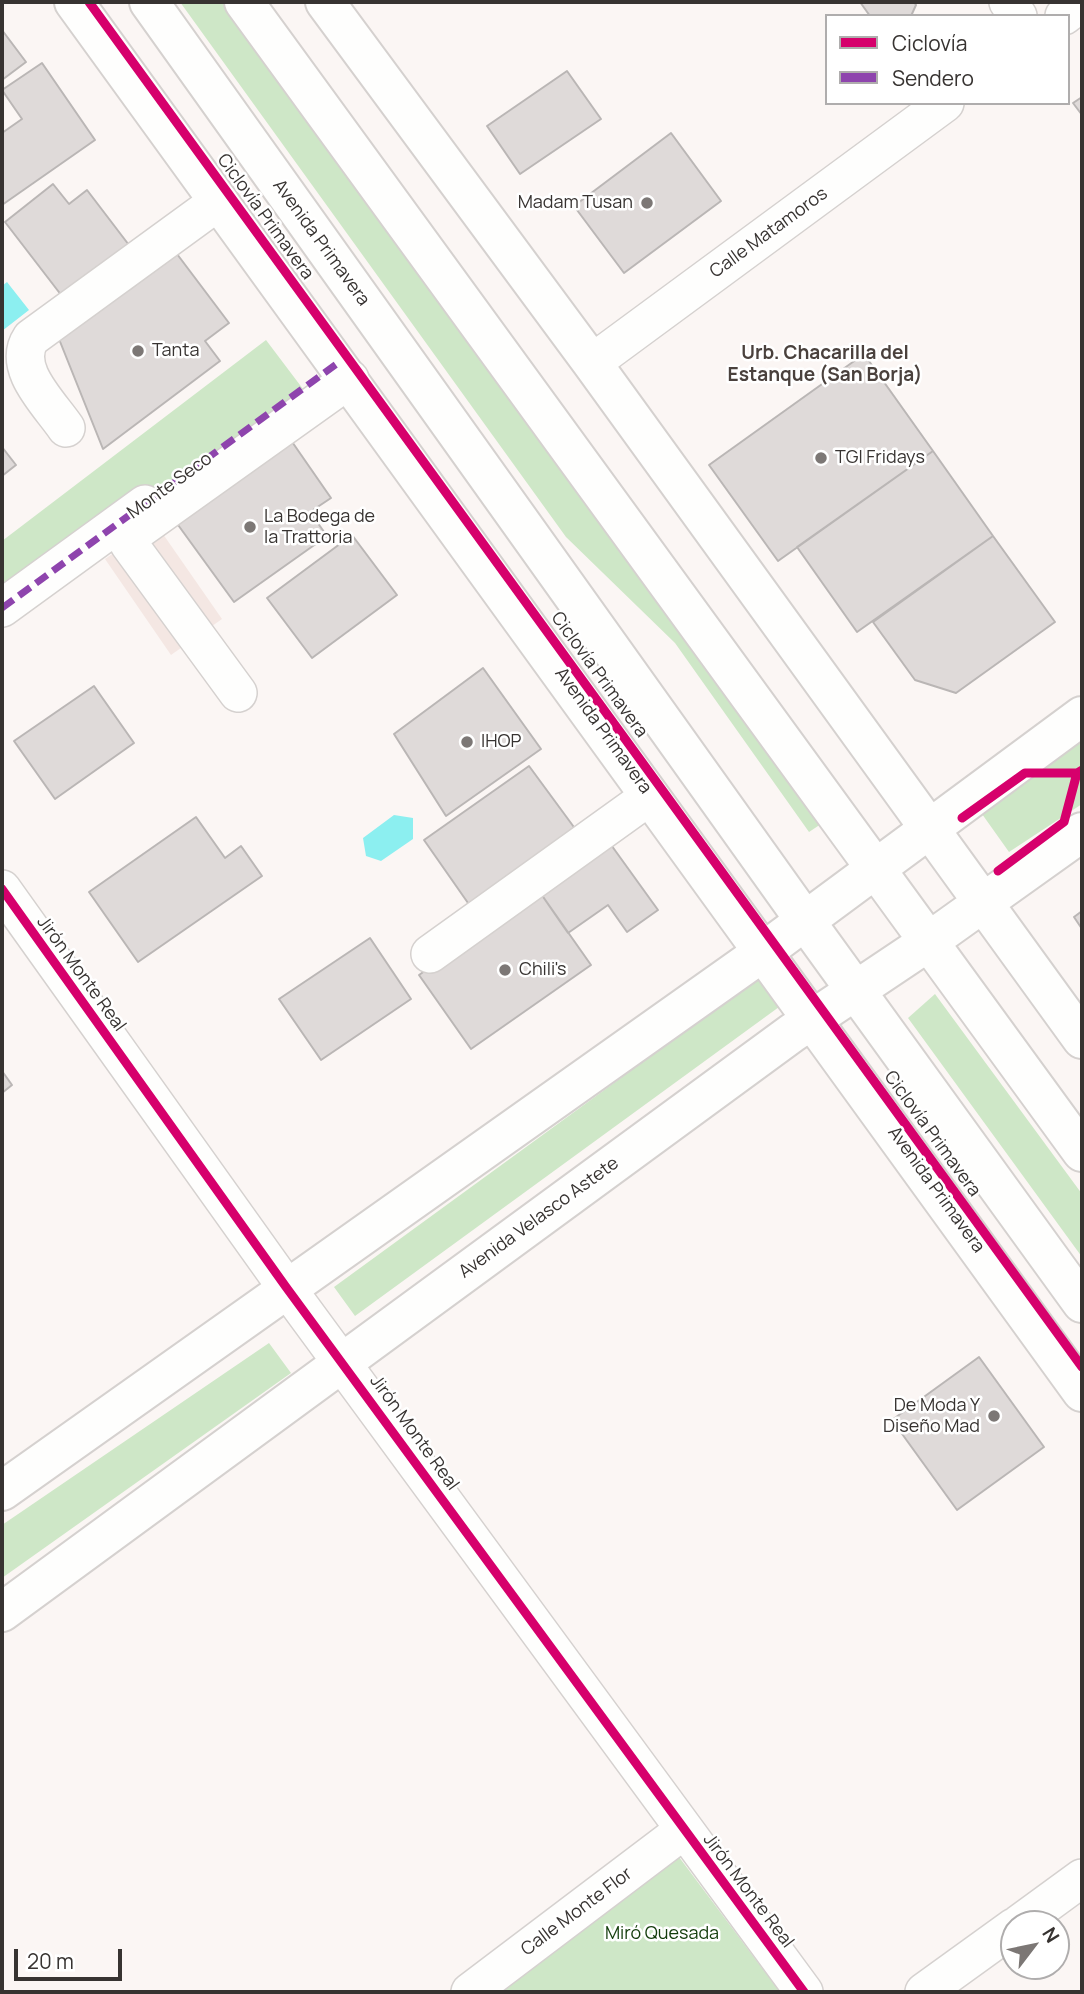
<!DOCTYPE html>
<html>
<head>
<meta charset="utf-8">
<style>
	body { margin:0 }
	#map { position:relative; width:1084px; height:1994px; overflow:hidden; background:#fbf6f4; font-family:Manrope,sans-serif }
	canvas { display:block }
	.frame { position:absolute; inset:0; border:4px solid #373331; pointer-events:none }
	.legend { position:absolute; left:825px; top:14px; width:245px; height:91px; box-sizing:border-box; background:#fff; border:2px solid #afadad; margin:0; padding:9px 12px; list-style:none; font-size:21px; color:#373331 }
	.legend li { display:flex; align-items:center; gap:14px; height:35px }
	.legend b { width:35px; border:2px solid #afadad }
	.north { position:absolute; left:1000px; top:1910px; width:70px; height:70px; box-sizing:border-box; background:#fff; border:2px solid #afadad; border-radius:50%; rotate:58deg; font-size:19px; font-weight:700; line-height:28px; text-align:center; color:#373331 }
	.north::after { content:''; display:block; margin:auto; width:24px; height:32px; background:#7c7775; clip-path:polygon(50% 0,100% 100%,50% 72%,0 100%) }
	.scale { position:absolute; left:14px; top:1949px; width:108px; height:32px; box-sizing:border-box; border:4px solid #373331; border-top:0; padding-left:9px; font-size:21px; line-height:24px; white-space:nowrap; color:#373331; -webkit-text-stroke:5px #fff; paint-order:stroke }
</style>
</head>
<body>
<div id="map">
<canvas width="1084" height="1994"></canvas>
<div class="frame"></div>
<ul class="legend">
<li><b style="height:9px;background:#d6006c"></b>Ciclovía</li>
<li><b style="height:9px;background:#8e44ad"></b>Sendero</li>
</ul>
<div class="north">N</div>
<div class="scale">20 m</div>
</div>
<script>
const context = document.querySelector('canvas').getContext('2d');
context.lineJoin = 'round';
function paint(path, color) { context.fillStyle = color; context.fill(path, 'evenodd'); }
function trace(path, color, width, dash) { context.strokeStyle = color; context.lineWidth = width; context.lineCap = dash ? 'butt' : 'round'; context.setLineDash(dash || []); context.stroke(path); }
function write(font, color, halo, rows, align = 'center') {
  context.font = font + ' Manrope,sans-serif'; context.lineWidth = 5; context.setLineDash([]); context.textBaseline = 'middle'; context.strokeStyle = halo; context.fillStyle = color; for (const [text, x, y, turn = 0] of rows) {
    context.save(); context.translate(x, y); context.rotate((+turn || 0) * Math.PI / 180); context.textAlign = isNaN(turn) ? turn : align; if (halo) context.strokeText(text, 0, 0); context.fillText(text, 0, 0); context.restore();
  }
}
paint(new Path2D(`
	M156,524L222,619L171,655L105,559Z`), '#f4e7e3');
paint(new Path2D(`
	M180,2H225L827,820L809,832L675,643L566,537Z
	M266,340L303,389L2,618V541Z
	M1082,739V804L1009,852L982,814Z
	M758,978L779,1007L355,1316L334,1287Z
	M935,994L1082,1194V1257L908,1018Z
	M269,1343L291,1373L2,1578V1525Z
	M676,1853L780,1992H485Z`), '#cee7c7');
paint(new Path2D(`
	M7,282L29,310L2,331V286Z
	M394,815L413,818V839L381,861L366,856L363,838Z`), '#8ceff0');
const building = new Path2D(`
	M860,2H914L916,5L911,16H870Z
	M2,30L26,62L2,80Z
	M42,63L95,140L2,205V133L22,119L2,90Z
	M567,71L601,119L520,174L487,126Z
	M1082,97V115L1073,103Z
	M671,133L721,201L624,273L574,206Z
	M53,184L69,204L87,190L132,249L65,300L5,222Z
	M177,254L229,323L205,341L220,361L103,449L57,334L82,305L130,289Z
	M864,354L933,451L778,561L709,465Z
	M288,436L331,498L310,512L327,536L234,602L173,518Z
	M2,447L16,465L2,476Z
	M933,451L993,536L857,632L797,547Z
	M352,535L397,595L312,658L267,598Z
	M993,536L1055,622L956,693L915,680L873,622Z
	M483,668L541,749L446,816L394,734Z
	M94,686L134,743L55,799L14,741Z
	M529,766L579,834L475,913L424,840Z
	M196,817L225,858L241,846L262,876L138,962L89,892Z
	M609,842L658,910L627,932L608,905L568,933L539,891Z
	M539,891L591,965L471,1049L419,975Z
	M1082,911V929L1074,917Z
	M370,938L411,999L321,1060L279,999Z
	M2,1071L12,1085L2,1093Z
	M979,1357L1044,1447L957,1510L892,1420Z`);
paint(building, '#dfdad9');
trace(building, '#bab6b5', 2);
const minor = new Path2D(`
	M1008,2L1018,16
	M1064,16L1082,2
	M592,363L945,103
	M66,428C49,403 11,368 31,338L219,201
	M2,608L145,504
	M238,693L129,544L130,536L350,379
	M2,889L286,1287L804,1992
	M430,954L650,796
	M1019,1924L1082,1878
	M470,1992L684,1830
	M924,1992L1014,1927`);
const major = new Path2D(`
	M74,2L1082,1392
	M149,2L806,922L1082,1303
	M244,2L1082,1152
	M325,2L592,363L1082,1039
	M2,1491L763,952L1082,716
	M2,1612L792,1033L928,942L1082,832`);
trace(minor, '#d5d1cf', 40);
trace(major, '#d5d1cf', 42);
trace(minor, '#fefefd', 37);
trace(major, '#fefefd', 38);
trace(new Path2D(`
	M2,608L338,363`), '#8e44ad', 7, [14, 7]);
trace(new Path2D(`
	M89,2L1082,1367
	M962,818L1025,773H1077L1082,770
	M998,871L1064,822L1077,773
	M2,889L286,1287L804,1992`), '#d6006c', 9);
for (const [x, y, r, color] of [
	[647,203,7,"#7c7775"],
	[138,351,7,"#7c7775"],
	[821,458,7,"#7c7775"],
	[250,527,7,"#7c7775"],
	[467,742,7,"#7c7775"],
	[505,970,7,"#7c7775"],
	[994,1416,7,"#7c7775"]
]) { const dot = new Path2D(); dot.arc(x, y, r, 0, 2 * Math.PI); context.fillStyle = color; context.fill(dot); trace(dot, '#fff', 2.5); }
write('18px', '#373331', '#fff', [
	["Madam Tusan",633,203,"right"],
	["Tanta",152,351],
	["TGI Fridays",835,458],
	["La Bodega de",264,517],
	["la Trattoria",264,538],
	["IHOP",481,742],
	["Chili's",519,970],
	["De Moda Y",980,1406,"right"],
	["Diseño Mad",980,1427,"right"]
], 'left');
write('18px', '#373331', '#fff', [
	["Ciclovía Primavera",265,217,54],
	["Calle Matamoros",769,233,-36],
	["Avenida Primavera",321,243,54],
	["Monte Seco",170,486,-36],
	["Ciclovía Primavera",599,675,54],
	["Avenida Primavera",603,731,54],
	["Jirón Monte Real",81,974,54],
	["Ciclovía Primavera",932,1134,54],
	["Avenida Primavera",936,1190,54],
	["Avenida Velasco Astete",539,1218,-36],
	["Jirón Monte Real",414,1433,54],
	["Jirón Monte Real",748,1891,53],
	["Calle Monte Flor",577,1912,-37]
]);
write('18px', '#123c0a', '#fff', [
	["Miró Quesada",662,1934]
]);
write('bold 19px', '#4a413d', '#fff', [
	["Urb. Chacarilla del",825,354],
	["Estanque (San Borja)",825,376]
]);
</script>
</body>
</html>
